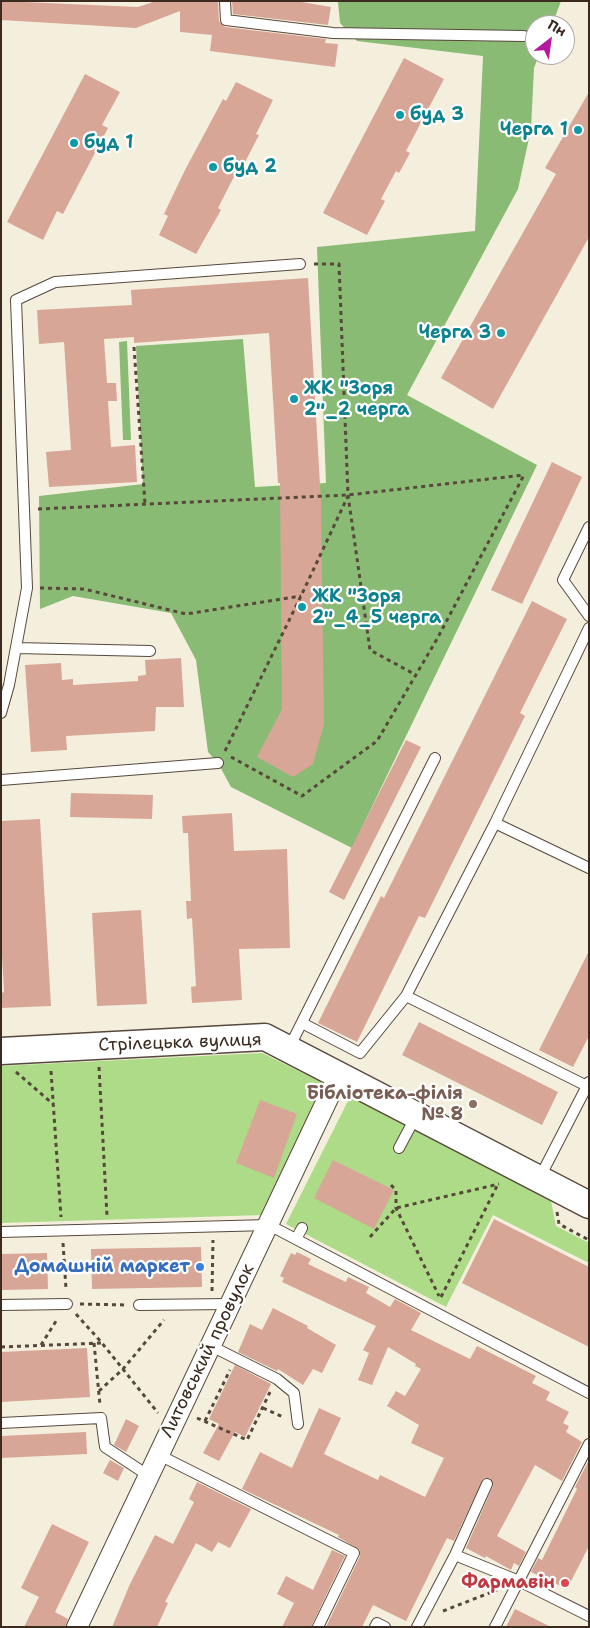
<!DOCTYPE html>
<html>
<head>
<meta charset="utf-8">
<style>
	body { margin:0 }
	#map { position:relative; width:590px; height:1628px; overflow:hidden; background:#f4efdd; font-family:"Shantell Sans",sans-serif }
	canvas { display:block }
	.frame { position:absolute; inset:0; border:2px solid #3b2a1e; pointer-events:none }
	.north { position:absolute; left:525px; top:15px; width:50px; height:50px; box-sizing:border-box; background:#fff; border:1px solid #b1aaa5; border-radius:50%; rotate:30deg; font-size:14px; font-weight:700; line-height:20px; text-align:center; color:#3b2a1e }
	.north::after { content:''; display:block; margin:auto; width:18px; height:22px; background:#b5179e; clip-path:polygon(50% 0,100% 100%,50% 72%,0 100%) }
</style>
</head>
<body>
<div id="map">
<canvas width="590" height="1628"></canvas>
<div class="frame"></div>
<div class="north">Пн</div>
</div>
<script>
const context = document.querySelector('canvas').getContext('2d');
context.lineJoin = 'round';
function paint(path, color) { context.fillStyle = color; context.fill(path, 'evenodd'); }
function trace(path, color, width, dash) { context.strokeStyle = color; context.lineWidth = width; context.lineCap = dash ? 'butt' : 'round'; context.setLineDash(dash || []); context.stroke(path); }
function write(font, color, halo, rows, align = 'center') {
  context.font = font + ' "Shantell Sans",sans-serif'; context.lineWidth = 4.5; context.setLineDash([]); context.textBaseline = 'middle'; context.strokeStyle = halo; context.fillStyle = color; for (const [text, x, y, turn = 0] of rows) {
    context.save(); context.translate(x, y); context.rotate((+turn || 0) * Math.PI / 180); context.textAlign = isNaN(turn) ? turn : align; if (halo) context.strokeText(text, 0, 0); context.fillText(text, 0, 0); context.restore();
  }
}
paint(new Path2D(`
	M262,1053L325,1084L264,1215L1,1223V1066Z
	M350,1097L551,1201L556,1226L589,1243V1263L493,1215L446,1307L286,1224Z`), '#addb88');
paint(new Path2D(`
	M332,1H561L552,25H535V55H539L534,68L531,129L518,189L407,395L537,465L352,848L231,787L218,763L208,752L196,660L171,613L73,596L40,609L39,496L143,484L136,346L243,339L255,487L326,483L317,247L475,231L483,56L357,41L340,23L338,2Z
	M127,341L131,440H123L119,342Z`), '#8abb74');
paint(new Path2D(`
	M1,1L138,7L156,1H218L219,21L225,27L326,39L325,43L338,44L335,67L210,51L212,35L180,32V11L136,28L1,20Z
	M232,1H296L331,7L328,25L233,14Z
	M404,58L444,79L406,151L410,153L399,173L396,171L381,199L385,201L367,235L323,213Z
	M85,74L120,92L102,125L108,128L63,214L57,211L43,240L7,222Z
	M236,82L273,100L256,134L259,135L244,164L241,163L218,208L221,210L196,254L159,235L168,216L164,214L185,170L223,99L226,101Z
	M589,92V237L493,409L441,378L556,174L545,168Z
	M308,278L321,502L324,724L313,764L293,777L257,757L282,709L280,483H278L269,333L134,343V337L104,339L107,383H116L117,401H108L111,447L135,445L137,482L49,487L46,452L71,450L64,342L39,344L37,310L132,305L131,290Z
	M552,462L582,477L522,604L491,590Z
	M532,601L567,619L520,713L525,716L425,918L419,916L357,1042L318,1023L381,896L384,898Z
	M181,658L184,707H156L155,731L66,736L67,750L31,752L25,665L61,663L62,680L73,679V685L138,681V676L146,675L145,660Z
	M406,740L421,747L344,900L329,892Z
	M71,793L153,795L152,819L70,817Z
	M232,813L234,851L287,849L290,948L239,949L242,1000L192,1003L191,987L196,986L192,918L187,919L186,901H191L188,833H183L182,816Z
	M40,819L51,1006L1,1008V993L4,992L1,938V821Z
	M141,910L147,1004L97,1006L92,913Z
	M589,951V1036L573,1067L539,1050Z
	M419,1022L558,1092L542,1125L402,1055Z
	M260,1100L297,1114L274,1178L236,1163Z
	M333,1160L394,1190L374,1229L314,1198Z
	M494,1219L589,1267V1347L462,1283Z
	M201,1247L202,1287L92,1289L91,1249Z
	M297,1252L311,1259L308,1264L346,1282L348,1277L369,1287L366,1293L390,1307L395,1299L421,1313L411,1330L470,1359L477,1346L536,1376L532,1383L550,1392L546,1400L569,1412L563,1423L569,1426L566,1432L582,1442L562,1481L535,1465L497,1536L526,1552L519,1566L514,1563L511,1570L486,1556L485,1558L466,1548L493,1486L490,1478L483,1479L454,1541L447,1538L406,1621L373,1605L362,1627H326L360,1556V1550L338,1537L339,1535L242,1489L260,1452L292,1468L319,1408L341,1418L324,1454L378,1480L380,1475L425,1497L444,1458L411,1443L419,1425L387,1406L396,1391L405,1396L421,1369L415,1366L416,1364L388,1347L372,1385L358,1380L369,1353L363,1350L376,1326L282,1282L284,1278L280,1276L291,1253L295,1255Z
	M47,1253L48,1289L1,1290V1254Z
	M273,1308L308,1326L307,1328L336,1345L322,1373L313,1369L303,1385L278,1369L277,1371L238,1352L250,1324L262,1330Z
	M87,1348L90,1397L1,1402V1352Z
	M235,1365L271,1384L245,1437L235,1432L219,1461L203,1453L219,1424L209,1419Z
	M126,1419L139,1426L126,1452L114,1445Z
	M86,1432L87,1454L1,1458V1436Z
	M110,1460L124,1468L118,1481L103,1473Z
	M589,1460V1546L567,1589L531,1572L538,1558L542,1560L577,1489L575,1487Z
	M197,1482L251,1509L230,1548L218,1542L212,1552L196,1543L165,1602L168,1603L157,1627H112L130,1584L155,1535L173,1544L194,1502L189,1499Z
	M52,1524L89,1542L55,1612L68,1619L65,1627H24L39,1597L21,1588Z
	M332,1550L345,1556L311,1627H282L294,1603L277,1594L286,1576L313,1590Z
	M515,1609L551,1627H506Z`), '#d7a697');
const service = new Path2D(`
	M225,1L226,20L333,33L524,36
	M589,527L563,580L589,616
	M16,648L150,651
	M1,713L9,685L27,588L16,300L55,282L300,264
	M1,780L218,763
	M495,823L589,868
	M302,1023L360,1053L406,996
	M289,1048L435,758
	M587,1086L406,996L495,823L589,628
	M399,1148L416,1116
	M539,1179L589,1082
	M1,1232L269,1225L589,1393
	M296,1239L302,1228
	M1,1305L67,1304
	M139,1305L231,1304
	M211,1346L277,1379L294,1393L298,1424
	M1,1423L101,1418L105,1447L149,1476
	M159,1455L354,1553L318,1627
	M455,1555L519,1581L589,1616
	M375,1627L377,1623L385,1627
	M417,1627L455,1555L487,1484
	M495,1627L589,1444`);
const minor = new Path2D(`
	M77,1627L339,1075`);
const tertiary = new Path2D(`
	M1,1051L265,1037L589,1205`);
trace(service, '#57483b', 12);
trace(minor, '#57483b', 22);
trace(tertiary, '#57483b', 29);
trace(new Path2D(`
	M314,264H339L348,495L370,650L416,675
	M134,347L145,504
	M38,509L348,495L524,475
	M40,588L84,589L186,614L301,596
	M225,751L301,596L348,496
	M231,757L302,796L377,741L437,639L524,475
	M99,1067L107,1216
	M51,1071L61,1217
	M16,1072L53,1104
	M391,1185L396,1190V1208L439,1296
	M557,1212L559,1224L589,1240
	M370,1237L396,1208L499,1184
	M63,1243L66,1289
	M212,1291L213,1240
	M441,1297L498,1184
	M80,1304L126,1305
	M76,1314L102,1343L158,1413
	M94,1343L100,1405
	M41,1345L58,1318
	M1,1347L102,1343
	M99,1391L123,1369L164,1320
	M263,1408L283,1417
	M197,1418L247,1440L270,1392
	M205,1421L230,1370
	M443,1611L497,1590`), '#57483b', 3, [4, 4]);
trace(service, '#fff', 10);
trace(minor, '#fff', 20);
trace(tertiary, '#fff', 26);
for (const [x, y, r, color] of [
	[400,115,5,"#0f9aa8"],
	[578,130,5,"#0f9aa8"],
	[74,143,5,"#0f9aa8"],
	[213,167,5,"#0f9aa8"],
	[501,333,5,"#0f9aa8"],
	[294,399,5,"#0f9aa8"],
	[302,607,5,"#0f9aa8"],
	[473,1104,5,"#8d6e63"],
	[200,1267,5,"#3f7fe0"],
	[565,1583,5,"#e0444e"]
]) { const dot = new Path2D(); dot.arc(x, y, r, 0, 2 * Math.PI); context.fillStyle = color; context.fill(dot); trace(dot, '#fff', 2); }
write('bold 18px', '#0d838f', '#fff', [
	["буд 3",410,115],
	["Черга 1",568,130,"right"],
	["буд 1",84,143],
	["буд 2",223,167],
	["Черга 3",491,333,"right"],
	["ЖК \"Зоря",304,389],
	["2\"_2 черга",304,410],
	["ЖК \"Зоря",312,597],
	["2\"_4_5 черга",312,618]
], 'left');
write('18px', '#3b2a1e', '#fff', [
	["Стрілецька вулиця",180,1043,-2],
	["Литовський провулок",208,1351,-64]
]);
write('bold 18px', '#785e54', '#fff', [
	["Бібліотека-філія",463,1094],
	["№ 8",463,1115]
], 'right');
write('bold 18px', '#366cbe', '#fff', [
	["Домашній маркет",190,1267]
], 'right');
write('bold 18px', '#be3a42', '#fff', [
	["Фармавін",555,1583]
], 'right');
</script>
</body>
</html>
